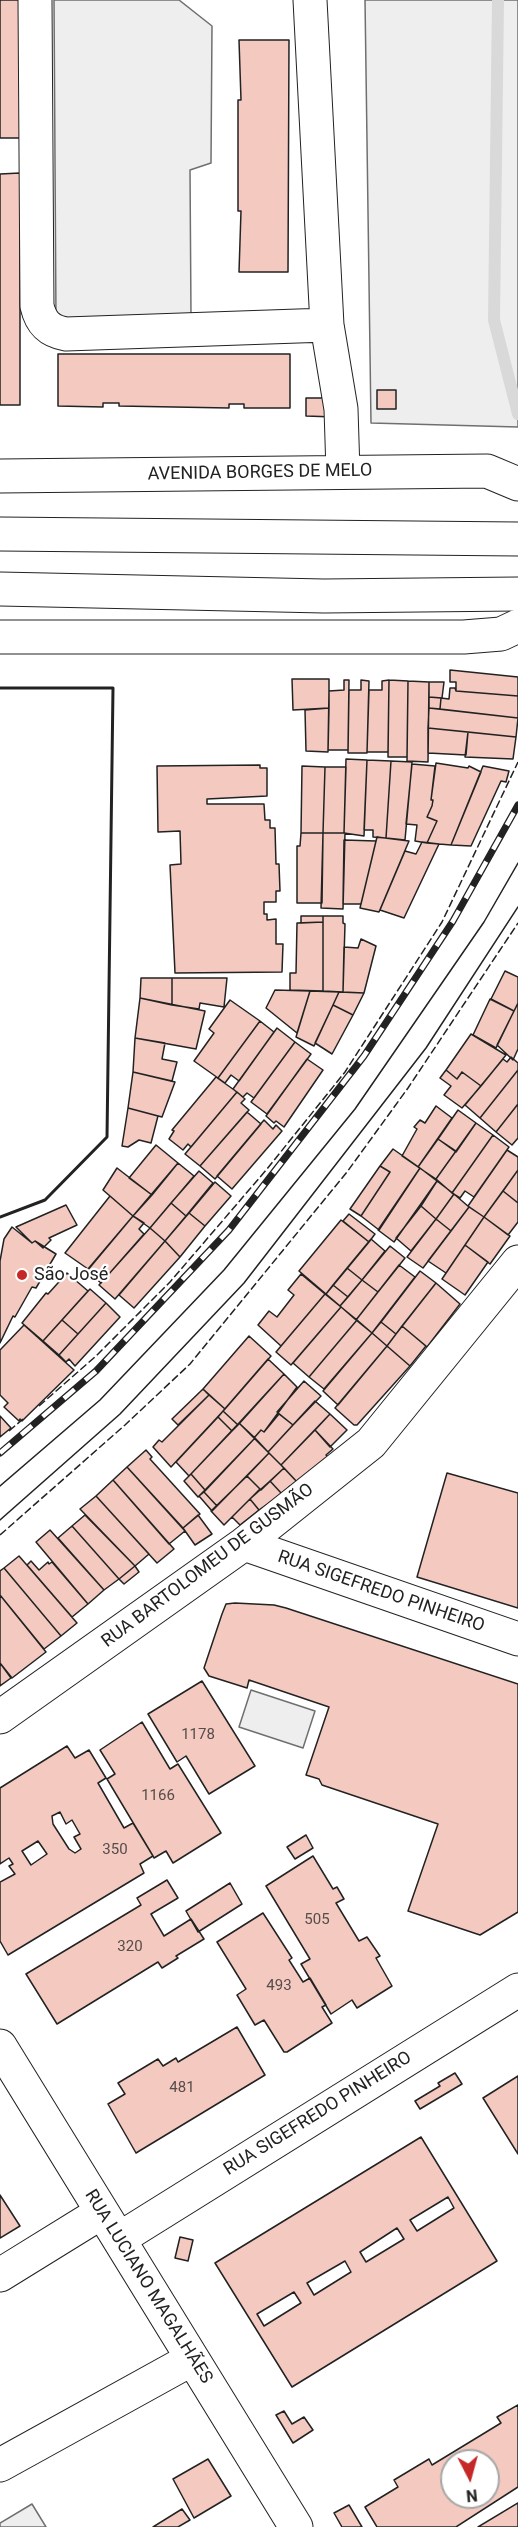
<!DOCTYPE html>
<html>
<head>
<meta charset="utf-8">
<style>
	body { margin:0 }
	#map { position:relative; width:518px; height:2527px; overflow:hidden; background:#fff; font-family:Roboto,sans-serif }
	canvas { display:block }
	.north { position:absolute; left:440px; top:2449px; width:60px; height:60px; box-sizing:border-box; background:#fff; border:2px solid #a7a7a7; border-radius:50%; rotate:174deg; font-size:16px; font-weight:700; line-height:24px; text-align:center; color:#222 }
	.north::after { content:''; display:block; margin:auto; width:21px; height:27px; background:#c62828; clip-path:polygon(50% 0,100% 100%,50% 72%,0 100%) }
</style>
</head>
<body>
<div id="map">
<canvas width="518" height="2527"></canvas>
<div class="north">N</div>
</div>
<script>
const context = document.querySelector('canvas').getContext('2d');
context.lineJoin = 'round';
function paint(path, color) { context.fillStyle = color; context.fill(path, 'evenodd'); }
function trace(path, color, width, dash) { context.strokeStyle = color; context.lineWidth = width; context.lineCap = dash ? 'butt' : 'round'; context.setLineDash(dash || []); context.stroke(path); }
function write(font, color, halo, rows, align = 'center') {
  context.font = font + ' Roboto,sans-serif'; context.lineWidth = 4.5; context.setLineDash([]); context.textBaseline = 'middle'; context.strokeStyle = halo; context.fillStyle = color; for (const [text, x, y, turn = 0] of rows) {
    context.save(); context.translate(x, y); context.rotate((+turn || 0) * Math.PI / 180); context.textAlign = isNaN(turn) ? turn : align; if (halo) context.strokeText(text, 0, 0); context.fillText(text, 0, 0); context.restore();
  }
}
const green = new Path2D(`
	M54,0H179L212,26L211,163L190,170L191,317L56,320Z
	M365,0H518V427L371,423Z
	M251,1690L315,1711L303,1748L239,1727Z
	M32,2504L46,2527H0V2523Z`);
paint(green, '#eee');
trace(green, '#6f6f6f', 1.5);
trace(new Path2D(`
	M498,0L494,320L518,414`), '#d9d9d9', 12);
const building = new Path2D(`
	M0,0H20V138H0Z
	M239,40H289L288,272H239L241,211H238V100H241Z
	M20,173V405H0V174Z
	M58,354H290V408H244V404H229V408L119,406V403H103V407L58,406Z
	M377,390H396V409H377Z
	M306,398H334V417L306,416Z
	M450,670L518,677V696L456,691V682H450Z
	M292,679H329V708L293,710Z
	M344,680H349L348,750H328L329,691L344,690Z
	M361,680L369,681L367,753H348L349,690H361Z
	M389,680L408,681L407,757H388Z
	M389,680L388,752H367L369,690H382V681Z
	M408,681L429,682L428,762L407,761Z
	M429,682H444L442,698L429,697Z
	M450,688H455L456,691L518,696V718L440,709L441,698L449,699Z
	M429,697L441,698L440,709L429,708Z
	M329,708L328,752L306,751L305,710Z
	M429,708L518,718L516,737L428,728Z
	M428,728L468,732L466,755L428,753Z
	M468,732L516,737L513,759L465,757Z
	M346,759L367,760L364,836L344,833Z
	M367,760L391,761L386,838L373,837V830H364Z
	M391,761L412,762L405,840L386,838Z
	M436,763L468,768L469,766L481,772L451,845L427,843L437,821L427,817L432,806L433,800H431Z
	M412,764L435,766L431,800H433L432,806L427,817L437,821L427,843L415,841L417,825L406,824Z
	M260,765V768H267V796L207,799V804H264L265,820H270V828H275L276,864H279L280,891H276V902H264V914H267V920L276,919V944H283L282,972L175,973L170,865L181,864L180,831L158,832L157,766Z
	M302,766L325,767L323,833H301Z
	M483,766L509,771L506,782L501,781L471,846L451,845Z
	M325,767H346L344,833H323Z
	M301,833H323L322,903H297V846H300Z
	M323,833H345L343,909L321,908Z
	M377,837L409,841L379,912L360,908Z
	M344,840L376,841L361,904H343Z
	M422,842L439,844L404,918L380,910L405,851L416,854Z
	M301,916H323V922L301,923Z
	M323,916H343V923L345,924L343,992L323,991Z
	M323,922V991L290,990V973H296L297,923Z
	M361,939L376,946L364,993L343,992L344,947L358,948Z
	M505,971L518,977V1003L514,1011L491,999Z
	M141,978H172V1005L140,998Z
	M172,978H227L224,1007L200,1003L199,1009L172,1005Z
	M275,990L310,991L297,1033L266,1008Z
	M310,991L339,992L314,1046L296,1037Z
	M339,992L364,993L353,1015L333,1005Z
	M140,998L205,1011L196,1049L135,1038Z
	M490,999L514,1011L496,1048L473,1035Z
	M230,1000L260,1021L218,1078L194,1061L214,1033L209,1029Z
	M518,1003V1049L513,1060L497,1045Z
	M333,1005L353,1015L332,1054L315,1043Z
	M260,1021L274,1032L239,1081L231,1075L225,1083L218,1078Z
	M277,1028L295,1042L254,1098L247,1093L243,1097L233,1089Z
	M471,1034L506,1055L481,1086L462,1072L457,1079L446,1070Z
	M135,1038L165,1043L162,1059L177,1062L172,1081L133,1072Z
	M295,1042L311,1054L267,1114L251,1102Z
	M511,1057L518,1063V1070L480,1118L465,1105L503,1059L507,1062Z
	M307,1059L323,1070L284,1127L276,1121L274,1123L266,1116Z
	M446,1070L457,1079L462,1072L481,1086L462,1108L444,1095L451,1086L440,1078Z
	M518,1070V1104L496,1132L480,1118Z
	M133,1072L175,1082L162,1117L128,1108Z
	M216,1077L237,1092L191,1147L188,1144L183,1150L169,1139L174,1131L172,1130Z
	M237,1092L245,1099L241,1103L249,1110L200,1166L185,1154Z
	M518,1104V1138L512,1145L496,1132Z
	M436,1106L452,1118L418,1167L402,1156L417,1129L414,1127L420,1120L425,1123Z
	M128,1108L158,1116L151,1143L139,1140L128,1147L122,1146Z
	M458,1110L476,1123L456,1152L438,1139Z
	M247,1112L261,1124L215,1179L200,1166Z
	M264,1120L273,1129L276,1125L282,1131L232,1189L217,1176Z
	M476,1123L493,1135L452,1193L436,1179Z
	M493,1135L509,1147L474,1197L465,1191L460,1198L452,1193Z
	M438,1139L456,1151L436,1179L418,1167Z
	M156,1145L178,1163L152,1195L129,1178Z
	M393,1149L420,1168L379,1230L361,1216L390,1172L380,1166Z
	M507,1150L518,1157V1170L484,1217L468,1206Z
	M178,1163L194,1176L150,1228L133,1216Z
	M380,1166L390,1172L361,1216L350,1209Z
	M117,1168L152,1195L133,1216L103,1190Z
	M420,1168L437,1181L394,1242L378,1230Z
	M518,1170V1203L503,1191Z
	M199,1171L213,1183L186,1216L171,1203Z
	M437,1181L454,1194L436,1219L421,1206Z
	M215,1182L231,1196L205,1226L189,1213Z
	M503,1191L518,1203V1222L508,1235L484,1217Z
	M454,1194L469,1207L451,1231L436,1219Z
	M110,1196L133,1216L88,1269L65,1253Z
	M171,1203L186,1216L165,1241L150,1228Z
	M66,1205L77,1225L49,1238L51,1240L43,1248L35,1241L32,1243L16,1227Z
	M421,1206L436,1219L411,1251L396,1238Z
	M469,1207L484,1217L446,1273L428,1261Z
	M189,1213L205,1226L180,1257L165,1241Z
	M349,1214L375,1234L369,1242L343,1221Z
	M133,1216L144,1223L139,1229L144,1234L101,1283L87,1271Z
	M484,1217L510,1236L490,1264L465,1245Z
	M436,1219L451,1231L423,1268L407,1257Z
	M341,1220L369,1242L326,1294L299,1271Z
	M12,1227L32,1243L35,1241L56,1254L36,1288L32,1287L15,1317L13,1316L0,1343V1261L4,1239Z
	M150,1228L165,1241L115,1299L99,1285Z
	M371,1239L385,1251L362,1280L347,1268Z
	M165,1241L180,1257L134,1308L119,1295Z
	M465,1245L488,1262L465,1295L442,1279Z
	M390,1246L405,1258L378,1292L362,1280Z
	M399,1265L415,1277L372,1333L356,1320Z
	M347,1268L362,1280L348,1297L333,1285Z
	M420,1271L436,1283L396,1334L381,1322Z
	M67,1273L88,1291L43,1341L22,1323L46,1293L48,1294Z
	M301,1274L325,1294L281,1346L258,1325L269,1311L277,1317L294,1295L288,1290Z
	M362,1280L378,1292L356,1320L340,1306Z
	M436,1283L460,1304L427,1347L402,1326Z
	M333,1285L348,1297L340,1306L326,1294Z
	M90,1289L106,1303L78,1334L62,1320Z
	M325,1294L341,1307L291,1365L276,1352Z
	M106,1303L120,1317L75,1366L69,1359L66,1362L59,1355Z
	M341,1307L357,1320L309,1377L293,1363Z
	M62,1320L78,1334L59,1355L43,1341Z
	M357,1320L372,1333L324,1389L309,1377Z
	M381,1322L396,1334L387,1346L372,1333Z
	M24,1325L74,1370L22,1421L20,1419L19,1421L4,1407L8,1403L0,1395V1350Z
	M402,1326L426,1346L410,1366L387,1346Z
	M372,1333L387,1346L338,1405L323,1391Z
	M249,1336L271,1356L225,1409L203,1389Z
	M387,1346L410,1366L357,1425H354L335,1408Z
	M268,1359L284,1374L238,1425L223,1411Z
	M284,1374L297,1387L264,1432L261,1430L254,1438L239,1423Z
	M304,1381L321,1396L293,1425L277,1412Z
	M203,1389L209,1395L178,1425L172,1419Z
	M209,1395L225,1409L171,1467L153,1447L159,1440L162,1442Z
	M315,1401L330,1414L281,1465L268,1452Z
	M223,1411L238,1425L232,1431L218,1417Z
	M279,1414L293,1425L268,1452L254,1438L261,1430L264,1432Z
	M330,1414L347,1430L330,1447L315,1430Z
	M0,1416L11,1428L0,1437Z
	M218,1417L232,1431L189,1476L176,1462Z
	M239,1423L255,1438L205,1490L191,1474Z
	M315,1430L333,1449L326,1455L328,1457L298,1483L281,1465Z
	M255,1438L269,1453L217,1506L204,1492Z
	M146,1450L152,1457L150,1459L200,1514L183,1528L127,1467Z
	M269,1453L284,1468L261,1490L247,1476Z
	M127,1467L185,1531L169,1544L113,1480Z
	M284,1468L298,1483L292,1488L290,1486L282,1494L270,1481Z
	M447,1473L518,1493V1608L417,1577Z
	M191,1474L205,1490L198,1497L184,1481Z
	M247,1476L260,1489L224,1525L211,1511Z
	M113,1480L174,1549L157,1563L96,1496Z
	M270,1481L282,1494L259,1510L250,1499Z
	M204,1492L217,1506L212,1511L199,1496Z
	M96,1496L149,1554L135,1566L80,1509Z
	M250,1499L259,1510L240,1525L232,1517Z
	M85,1515L135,1566L119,1579L72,1526Z
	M198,1515L212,1534L195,1545L183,1528Z
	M72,1526L119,1579L104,1590L58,1538Z
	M50,1530L104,1590L88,1604L36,1542Z
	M19,1556L77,1623L61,1636L4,1568Z
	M31,1561L39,1570L48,1562L49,1564L52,1562L88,1604L72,1617L27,1565Z
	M135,1566L139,1572L124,1584L119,1579Z
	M4,1568L61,1636L44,1649L0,1595V1571Z
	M0,1595L46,1652L12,1678L0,1663Z
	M235,1603L274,1605L286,1608L518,1684V1912L480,1935L408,1911L438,1824L322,1785L319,1779L306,1775L329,1707L249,1680L247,1688L209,1676L204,1668L222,1614L226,1604Z
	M0,1663L11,1678L0,1686Z
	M202,1681L255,1766L209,1794L186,1756L177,1762L148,1714Z
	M142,1722L170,1769L178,1764L221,1833L173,1863L166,1851L154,1858L153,1856L107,1779L115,1774L100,1750Z
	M67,1746L75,1758L89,1750L106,1778L98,1783L124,1828L133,1823L153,1856L140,1864L144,1873L8,1955L0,1941V1882L15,1874L9,1866L13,1864L9,1858L0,1864V1788ZM60,1812L66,1824L72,1820L80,1834L74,1837L81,1849L75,1853L69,1849L53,1824L52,1816ZM38,1841L47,1854L31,1865L22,1851Z
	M306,1835L313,1848L295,1859L287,1847Z
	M313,1856L333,1889L337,1887L344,1899L336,1903L359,1941L367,1937L380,1956L376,1958L392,1986L357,2008L352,2000L331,2014L301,1964L310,1959L266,1886Z
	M167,1880L178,1898L151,1914L164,1936L191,1919L204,1939L176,1956L178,1958L162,1968L158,1962L57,2024L26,1974L141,1905L137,1898Z
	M230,1883L242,1904L198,1932L186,1911Z
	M263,1913L292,1958L289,1960L303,1982L310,1978L326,2005L322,2007L332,2023L287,2052H284L264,2020L255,2025L237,1995L246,1989L217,1942Z
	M237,2027L265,2075L136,2153L108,2104L125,2094L118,2083L158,2059L163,2066L176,2058L178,2062Z
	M455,2073L462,2084L420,2109L415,2101L440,2086L438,2083Z
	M518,2076V2154L483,2098Z
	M421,2137L497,2261L292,2387L215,2263ZM448,2197L454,2208L417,2231L410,2220ZM397,2228L404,2239L366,2262L360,2252ZM345,2261L351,2272L314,2295L307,2283ZM294,2292L301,2303L264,2326L257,2314Z
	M0,2195L20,2226L0,2238Z
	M180,2237L193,2240L188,2261L175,2258Z
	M518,2405V2487L456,2527H377L365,2507L398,2487L394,2480L429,2459L432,2465L501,2423L497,2417ZM452,2461H488V2497H452Z
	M284,2411L292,2424L304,2417L313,2430L293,2443L276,2415Z
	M208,2459L231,2496L194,2518L173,2479Z
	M518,2503V2527H478Z
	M349,2505L362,2527H342L334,2513Z
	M182,2509L190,2520L178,2527H153Z`);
paint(building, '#f3c9c0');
trace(building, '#222', 1.5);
const minor = new Path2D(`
	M35,0L37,306C41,323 49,331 66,334L327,325
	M310,0L327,325L341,409L343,472
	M0,476L487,471L518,484
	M0,637H464L501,634L518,626
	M244,1544L518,1639
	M0,1717L244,1544L371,1443L518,1262
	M0,2046L296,2527
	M119,2239L518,1990
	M0,2275L102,2212
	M0,2465L192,2359`);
const major = new Path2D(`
	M0,534L518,539
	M0,589L324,596L518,594`);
trace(minor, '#222', 35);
trace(major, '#222', 35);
trace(minor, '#fff', 33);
trace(major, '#fff', 33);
trace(new Path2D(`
	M0,1486L100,1400L224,1270L355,1109L484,922L518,863
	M0,1520L120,1414L244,1283L426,1048L518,907`), '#222', 1.5);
const rail = new Path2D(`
	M0,1453L96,1371L229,1230L364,1056L453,921L518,805`);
trace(rail, '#222', 7);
trace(rail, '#fff', 4.5, [14]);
trace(new Path2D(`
	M39,1406L96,1356L170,1282L267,1169L345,1072L442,922L518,762
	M9,1431L23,1419
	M0,1535L125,1425L190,1364L347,1172L408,1088L518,923`), '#222', 1.5, [8, 3]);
trace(new Path2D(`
	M0,688H113L107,1137L45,1200L0,1217`), '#222', 3);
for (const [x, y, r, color] of [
	[22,1275,6,"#c62828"]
]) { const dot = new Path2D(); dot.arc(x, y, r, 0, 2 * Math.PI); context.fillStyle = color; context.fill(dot); trace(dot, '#fff', 2); }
write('15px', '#564c4a', null, [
	["1178",198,1735],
	["1166",158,1796],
	["350",115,1850],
	["505",317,1920],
	["320",130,1947],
	["493",279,1986],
	["481",182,2088]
]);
write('18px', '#222', '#fff', [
	["AVENIDA BORGES DE MELO",260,473,-1],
	["RUA BARTOLOMEU DE GUSMÃO",208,1566,-37],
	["RUA SIGEFREDO PINHEIRO",381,1592,19],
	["RUA SIGEFREDO PINHEIRO",318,2114,-32],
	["RUA LUCIANO MAGALHÃES",148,2287,58]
]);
write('18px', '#222', '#fff', [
	["São José",34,1275]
], 'left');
</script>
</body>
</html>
